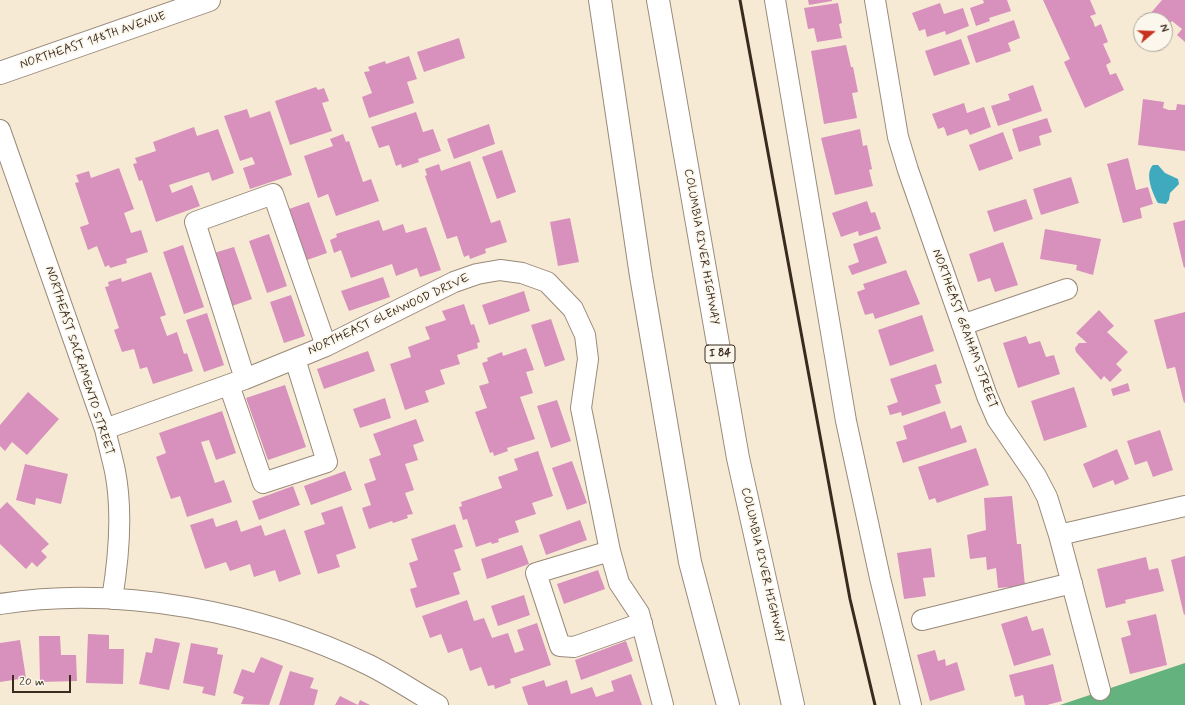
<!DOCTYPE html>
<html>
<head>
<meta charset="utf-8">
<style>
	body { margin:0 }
	#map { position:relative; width:1185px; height:705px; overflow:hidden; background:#f7ead5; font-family:Mynerve,sans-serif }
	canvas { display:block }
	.north { position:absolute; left:1133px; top:12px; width:40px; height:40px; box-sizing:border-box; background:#fbf7ec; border:1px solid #aea59a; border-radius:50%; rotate:71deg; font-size:11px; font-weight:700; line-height:16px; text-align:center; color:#3b2a1e }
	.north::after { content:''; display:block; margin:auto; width:14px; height:18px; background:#c8321e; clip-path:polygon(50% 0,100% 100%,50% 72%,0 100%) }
	.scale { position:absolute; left:12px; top:675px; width:59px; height:18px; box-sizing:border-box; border:2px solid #3b2a1e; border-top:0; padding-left:5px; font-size:12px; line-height:14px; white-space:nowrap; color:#3b2a1e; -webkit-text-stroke:3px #fbf7ec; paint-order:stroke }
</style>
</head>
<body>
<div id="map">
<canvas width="1185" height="705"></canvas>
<div class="north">N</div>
<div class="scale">20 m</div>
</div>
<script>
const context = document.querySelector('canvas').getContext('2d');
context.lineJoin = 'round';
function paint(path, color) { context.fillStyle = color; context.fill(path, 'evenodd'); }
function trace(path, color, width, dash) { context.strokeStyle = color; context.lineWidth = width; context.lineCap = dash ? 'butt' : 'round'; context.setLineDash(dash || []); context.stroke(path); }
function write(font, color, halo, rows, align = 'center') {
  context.font = font + ' Mynerve,sans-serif'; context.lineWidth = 3.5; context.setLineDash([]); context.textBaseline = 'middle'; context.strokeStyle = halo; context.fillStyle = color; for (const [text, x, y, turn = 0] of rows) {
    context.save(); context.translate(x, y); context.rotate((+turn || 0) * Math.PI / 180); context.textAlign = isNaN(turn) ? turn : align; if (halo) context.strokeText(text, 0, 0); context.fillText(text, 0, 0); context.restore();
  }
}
paint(new Path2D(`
	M1185,663V705H1060Z`), '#64b27d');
paint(new Path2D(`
	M1153,165H1158L1165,173L1178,179L1179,184L1170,193L1169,200L1166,204L1158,203C1153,194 1144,174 1153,165Z`), '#3fa9be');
paint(new Path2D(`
	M808,0H832V1L809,5Z
	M983,0H1007L1011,11L989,18L990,21L976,26L970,8L984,3Z
	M1043,0H1090L1096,14L1090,16L1093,21L1095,27L1101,24L1108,42L1103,44L1111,62L1106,65L1110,75L1116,73L1124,90L1085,108L1064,62L1070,59Z
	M1162,0H1185V42L1177,35L1182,29L1172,21L1167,27L1165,26V20H1158L1150,14Z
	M838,3L842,23L839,24L842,38L817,42L814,28L808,29L804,8Z
	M940,3L944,14L963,8L969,26L946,35L945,31L927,37L925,29L919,31L912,13Z
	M1014,20L1020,38L1008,43L1011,51L976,63L967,36Z
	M459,38L465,58L424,72L417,52Z
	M961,39L970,64L934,76L925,51Z
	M846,45L851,67H853L858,92L852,93L857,118L824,124L811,51Z
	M409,56L417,79L407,82L414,103L369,118L362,97L372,93L364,72L370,71L368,67L385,61L386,64Z
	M1033,85L1042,111L998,126L991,106L1010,100L1008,94Z
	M316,87L318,90L324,88L329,101L322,103L332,131L290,145L275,101Z
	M1143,99L1164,102L1163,108L1169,110H1176L1177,104L1185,105V151L1138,145Z
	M964,103L967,113L984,107L991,127L970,135L967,129L947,136L944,127L938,129L932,114Z
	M247,109L250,118L270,111L292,175L250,189L243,168L255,164L252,157L240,161L224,116Z
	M416,112L423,132L433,129L441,151L418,159L419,162L402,168L401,164L396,166L389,145L379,148L371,127Z
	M1047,118L1052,132L1039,136L1041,145L1019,152L1012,129Z
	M489,124L495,144L454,159L447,139Z
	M194,127L197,136L218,129L234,173L212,181L209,172L169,185L172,193L192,185L200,206L156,222L142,180L139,181L133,164L137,163L135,158L156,151L153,142Z
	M860,129L863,146L867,145L872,169L869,170L873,186L835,195L821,138Z
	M1003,132L1013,159L979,171L969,145Z
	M343,134L346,142L349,141L363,182L371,179L379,201L336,216L328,194L318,198L304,156L333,146L330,139Z
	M502,150L516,192L497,199L482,157Z
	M1128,158L1136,190L1148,187L1153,204L1140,208L1142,218L1123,223L1107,164Z
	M470,161L491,223L500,220L507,242L485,249L486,253L470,259L469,255L464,257L457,236L447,239L425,176L427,175L425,169L439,164L441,171Z
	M119,168L134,209L124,213L131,233L141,230L148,252L126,259L127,263L110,268L109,265L105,267L97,246L88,250L80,227L89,224L75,183L79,182L76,175L89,171L91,178Z
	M1071,177L1079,203L1041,215L1033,189Z
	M1026,199L1033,219L994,232L987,211Z
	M867,201L871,213L875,212L881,229L859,236L858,231L841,237L832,213Z
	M309,202L327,253L307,260L289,209Z
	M570,218L579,262L558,266L550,222Z
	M379,220L383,231L403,224L406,233L426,227L441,270L420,277L417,268L396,276L392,264L351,278L341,250L334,253L330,240L337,237L336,234Z
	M1185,220V267L1184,268L1173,223Z
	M1045,229L1101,239L1093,275L1076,270L1077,265L1040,259Z
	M269,234L287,286L267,293L249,241Z
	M877,236L887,263L852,275L848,266L859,262L853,244Z
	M1003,242L1018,285L995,292L990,278L978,282L969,254Z
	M183,245L204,307L184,314L163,252Z
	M234,247L252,299L232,306L214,253Z
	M906,270L920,304L875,319L873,313L865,315L857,292L865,289L863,284Z
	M151,272L166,315L160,317L167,336L177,332L184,354L187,353L193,371L153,384L147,367L140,369L134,349L122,352L114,330L119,328L105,287L109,286L108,282L121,278L122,282Z
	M383,277L390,297L349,311L341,291Z
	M524,291L530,311L489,325L482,305Z
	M291,295L305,336L284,343L270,302Z
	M464,304L471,325L474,324L480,342L477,343L478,348L457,355L460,364L440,370L445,384L425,391L429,402L405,410L390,364L411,357L408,347L430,339L425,327L446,320L442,311Z
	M1099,310L1114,326L1107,332L1128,352L1116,364L1122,370L1110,382L1104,376L1101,380L1076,352L1075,348L1079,343H1087L1076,333Z
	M1185,312V402L1184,403L1175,367L1167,369L1154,320Z
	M207,313L224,365L204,372L186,320Z
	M922,315L934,351L890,366L878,330Z
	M551,319L565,360L545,367L531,325Z
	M1026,336L1029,344L1040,341L1046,357L1054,355L1060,374L1018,388L1003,343Z
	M526,348L534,370L526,372L533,393L520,397L535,439L507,448L508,451L494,456L493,452L490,453L475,412L487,408L479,386L489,383L482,363L488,361L487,358L502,352L503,356Z
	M368,351L375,371L324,389L317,369Z
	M936,364L942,383L935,385L941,403L902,416L901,412L890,415L887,406L898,402L890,379Z
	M1128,383L1130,391L1113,396L1111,389Z
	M285,385L306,447L268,460L246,398Z
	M1074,387L1087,427L1044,441L1031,401Z
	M28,392L59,419L27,455L12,442L5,451L0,446V425Z
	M385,398L391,418L360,428L353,409Z
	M557,400L571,441L551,448L537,406Z
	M222,411L236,453L216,460L209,440L201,442L215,483L224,480L232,502L187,517L180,496L171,499L156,457L166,453L159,433Z
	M945,411L951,429L961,425L967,442L903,463L896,442L907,439L903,426Z
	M416,419L424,441L413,445L418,460L405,464L414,490L405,493L413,514L407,515L408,518L393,523L392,521L369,529L362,508L371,505L364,484L376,480L369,459L381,455L373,434Z
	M1160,430L1173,470L1153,477L1147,461L1135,465L1127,441Z
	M976,448L989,485L937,503L935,498L929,500L918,467Z
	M1117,449L1129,479L1115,485L1113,480L1093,488L1083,464Z
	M538,451L553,496L532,503L536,514L515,521L519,532L498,539L499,542L492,544L491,542L476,547L467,519L463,520L459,507L462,506L461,502L502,488L498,477L518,470L514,459Z
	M572,461L587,503L567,510L552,468Z
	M25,464L68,474L61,504L36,498L35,505L16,500Z
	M345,471L352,490L311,505L304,486Z
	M293,486L300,505L259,520L252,501Z
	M1012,496L1017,544H1021L1025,586L998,588L996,568L987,570L986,557L970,559L967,535L986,530L984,498Z
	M7,502L49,544L41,551L47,557L37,567L32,562L26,569L0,544V509Z
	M342,506L356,548L336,555L340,567L318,574L304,531L325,524L321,513Z
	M213,518L216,527L237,520L241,532L261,525L265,536L285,529L301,574L279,582L275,570L254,577L250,564L230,571L226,562L205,569L190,525Z
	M580,520L587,540L546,555L539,535Z
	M455,524L463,547L454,550L461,570L453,573L460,594L416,608L410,589L417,587L409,563L418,560L411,539Z
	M522,545L529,564L487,579L481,559Z
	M931,548L935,577L923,578L926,596L904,599L897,553Z
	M1185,556V614L1184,615L1171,560Z
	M1146,557L1149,570L1158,568L1164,591L1125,600L1126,603L1106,608L1097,569Z
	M598,570L605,589L564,604L557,584Z
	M524,595L530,615L498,626L491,606Z
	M467,600L474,621L484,618L492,638L508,633L515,653L524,650L517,630L537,623L551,665L510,679L511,683L495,689L494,685L488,686L481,667L470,671L462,648L448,653L441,634L430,638L422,616Z
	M1156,614L1167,665L1130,674L1121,638L1131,635L1127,621Z
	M1027,616L1032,631L1043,628L1051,655L1014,666L1001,624Z
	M88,634L109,635V649H124L123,684L86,683Z
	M39,636H60L61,655H76L77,681L40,682Z
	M155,638L180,643L169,690L139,684L146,652L152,653Z
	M20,640L26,678L0,682V643Z
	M626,641L633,661L581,680L575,660Z
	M191,643L218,648L217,654L223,655L215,696L202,693L204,687L183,683Z
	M935,650L938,661L945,659L946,666L957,662L965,690L930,701L917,655Z
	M261,657L283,666L269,705L241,704L244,697L233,693L242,669L254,673Z
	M1053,664L1062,701L1047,705H1025L1023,695L1015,697L1009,675Z
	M290,671L314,678L310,688L318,690L314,705H279Z
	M631,674L642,705H528L522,687L544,680L546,687L567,680L571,694L592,687L596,697L614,691L611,681Z
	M340,696L358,705L360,700L370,705H335Z`), '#d890bd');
const minor = new Path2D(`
	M775,0L846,421L880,578L911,705
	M875,0L898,137L908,170L987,396L997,419L1036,476L1047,497L1059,535L1100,690
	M0,130L105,429C108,443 112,457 115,471C123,512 119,557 112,599
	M962,325L1067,289
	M245,379L195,222L273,194L326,346
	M229,385L263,483L327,462L295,359
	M105,429L245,379L326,346L454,282L477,274L500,270L522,273L547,282L573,309L585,335L588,359L581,408L610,551L619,583L639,613L663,705
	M1059,535L1185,506
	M610,551L536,573L560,646L574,647L642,623
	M0,604C121,585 260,612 369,665C393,677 415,692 438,705
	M922,620L1072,583`);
const major = new Path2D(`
	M0,73L209,0`);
const highway = new Path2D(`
	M600,0L641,276L690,562L728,705
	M658,0L738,458L793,705`);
trace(minor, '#998a7a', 22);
trace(major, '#998a7a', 24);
trace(highway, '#998a7a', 24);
trace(minor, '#fff', 20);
trace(major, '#fff', 22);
trace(highway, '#fff', 22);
trace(new Path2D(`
	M740,0L850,599L875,705`), '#3b2a1e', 3);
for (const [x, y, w] of [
	[720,354,30]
]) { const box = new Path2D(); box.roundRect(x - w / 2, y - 9, w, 18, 3); context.fillStyle = '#fbf7ec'; context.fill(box); trace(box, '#3b2a1e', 1); }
write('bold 11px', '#3b2a1e', null, [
	["I 84",720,354]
]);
write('12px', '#3b2a1e', '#fbf7ec', [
	["NORTHEAST 148TH AVENUE",93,41,-19],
	["COLUMBIA RIVER HIGHWAY",701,247,80],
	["NORTHEAST GLENWOOD DRIVE",389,315,-25],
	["NORTHEAST GRAHAM STREET",964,329,70],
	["NORTHEAST SACRAMENTO STREET",79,361,72],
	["COLUMBIA RIVER HIGHWAY",762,565,77]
]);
</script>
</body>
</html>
